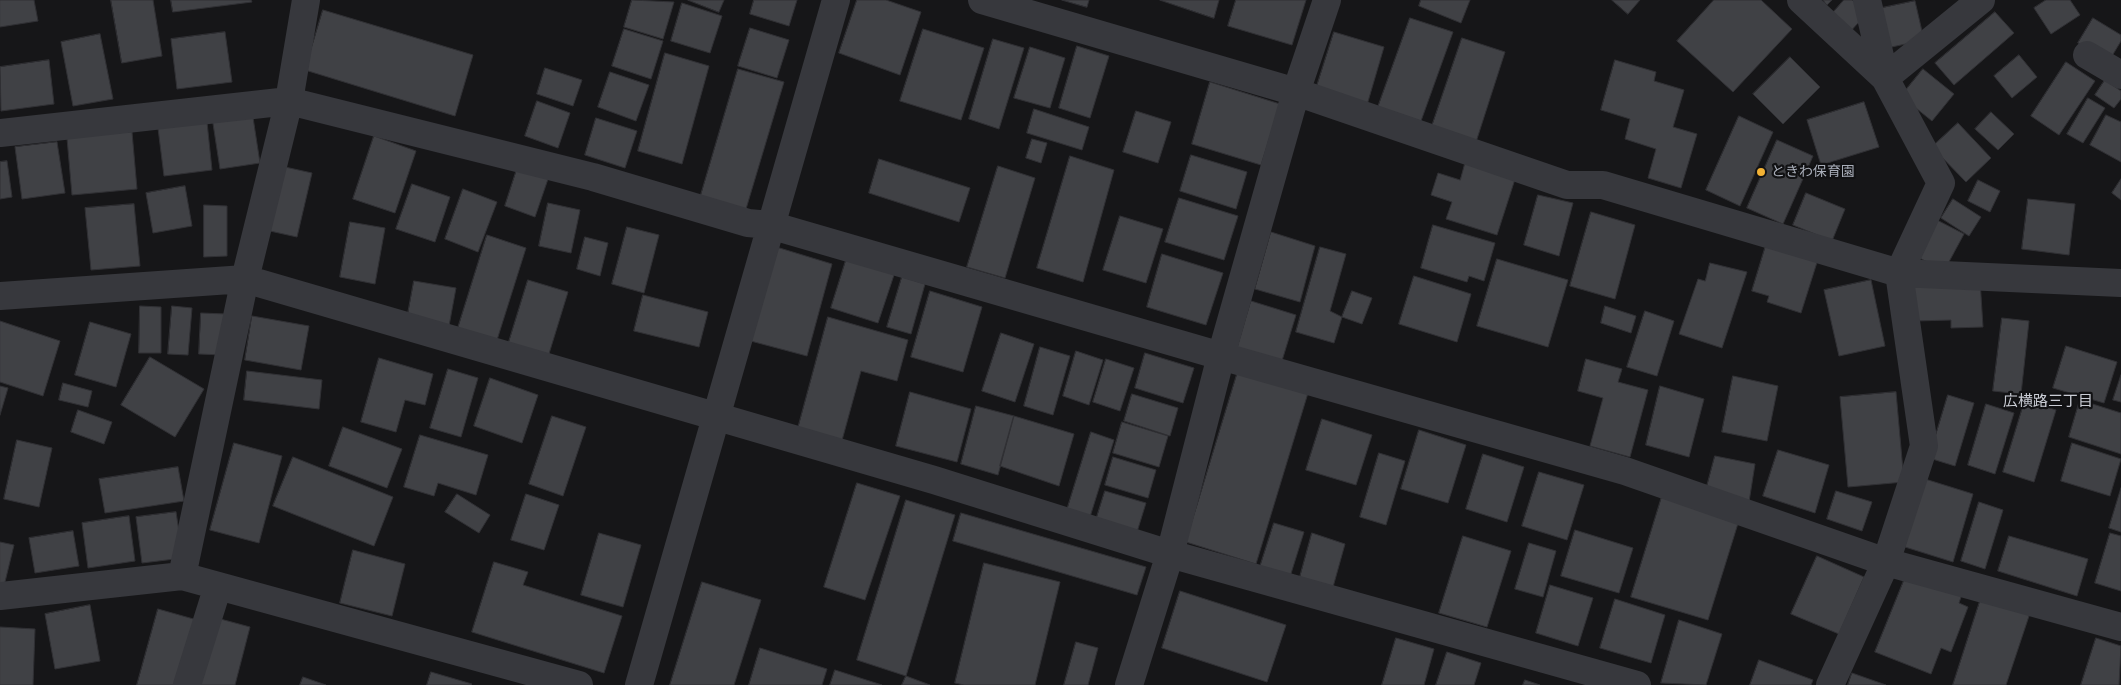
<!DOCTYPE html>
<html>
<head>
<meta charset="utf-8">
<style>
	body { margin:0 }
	canvas { display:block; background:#161618 }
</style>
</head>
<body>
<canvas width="2121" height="685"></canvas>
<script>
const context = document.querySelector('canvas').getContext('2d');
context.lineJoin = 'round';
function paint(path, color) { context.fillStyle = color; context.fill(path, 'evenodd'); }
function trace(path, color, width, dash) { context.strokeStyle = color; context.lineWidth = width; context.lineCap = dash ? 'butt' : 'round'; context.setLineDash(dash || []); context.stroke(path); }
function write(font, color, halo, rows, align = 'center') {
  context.font = font + ' "Archivo Narrow","Noto Sans JP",sans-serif'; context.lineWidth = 4.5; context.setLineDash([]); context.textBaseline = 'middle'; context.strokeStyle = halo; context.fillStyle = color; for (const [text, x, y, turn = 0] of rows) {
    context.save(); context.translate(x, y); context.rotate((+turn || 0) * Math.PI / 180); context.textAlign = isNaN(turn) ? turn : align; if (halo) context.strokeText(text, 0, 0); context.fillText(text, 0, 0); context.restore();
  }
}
const building = new Path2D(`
	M0,0H34L38,21L0,27Z
	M111,0H153L162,56L122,63Z
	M171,0H251L252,2L173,12Z
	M632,0L674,2L663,39L624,27Z
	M688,0H724L719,12Z
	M754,0H797L789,26L750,14Z
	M857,0H886L921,12L900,75L839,53Z
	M1062,0H1089L1087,7Z
	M1160,0H1219L1214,18Z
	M1236,0H1306L1292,45L1228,26Z
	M1421,0H1470L1461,23L1419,6Z
	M1612,0H1640L1628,14Z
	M1714,0H1761L1792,29L1733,92L1677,41Z
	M1823,0H1832L1827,5Z
	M1844,0H1852L1867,13L1849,33L1830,16Z
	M2046,0H2070L2080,15L2051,34L2034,8Z
	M1915,1L1924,40L1887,48L1877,9Z
	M682,3L722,16L710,53L671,41Z
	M323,10L473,55L455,116L305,70Z
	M1995,12L2014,33L1954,85L1935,63Z
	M1410,18L1453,32L1421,121L1378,107Z
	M2093,18L2121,35V41L2109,61L2078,43Z
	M750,28L789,40L777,78L738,66Z
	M624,29L663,41L651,79L612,66Z
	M923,29L984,48L961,120L900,101Z
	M225,32L232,82L177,89L171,39Z
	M1334,32L1384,47L1367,105L1316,89Z
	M100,34L113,99L73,106L61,42Z
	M1462,38L1505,52L1476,142L1431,129Z
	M993,39L1024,48L999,129L969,119Z
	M1077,46L1109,56L1090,118L1059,108Z
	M1030,47L1065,58L1050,108L1014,98Z
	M665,53L709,66L682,164L638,151Z
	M2019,55L2037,77L2012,98L1994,76Z
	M1790,57L1820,87L1783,124L1753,94Z
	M49,60L54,104L1,111L0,67Z
	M1615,60L1656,72L1654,81L1684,90L1673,127L1697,134L1681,188L1648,178L1656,149L1625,139L1630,119L1601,110Z
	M2066,62L2095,81L2059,135L2031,116Z
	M545,68L582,80L573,106L537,94Z
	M738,69L784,82L743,219L698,205Z
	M1923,69L1954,94L1932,121L1901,96Z
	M610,72L649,85L636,121L598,107Z
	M2105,80L2121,91V99L2114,108L2095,95Z
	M1210,82L1280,104L1261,165L1192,144Z
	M2088,98L2105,108L2083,143L2067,134Z
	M537,101L570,113L558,148L525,136Z
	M1864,102L1879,147L1821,165L1807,120Z
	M1034,109L1089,127L1082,150L1027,133Z
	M252,111L260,163L220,169L212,117Z
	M1136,111L1171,122L1158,163L1123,152Z
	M1991,112L2014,134L1998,150L1975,129Z
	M2106,115L2121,122V162L2090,145Z
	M1739,116L1773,132L1740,206L1706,190Z
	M596,118L637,131L625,168L585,155Z
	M207,122L212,170L164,176L158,128Z
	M1958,123L1991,158L1966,182L1932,147Z
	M132,132L137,189L72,195L67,138Z
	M374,136L416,151L395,213L353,199Z
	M1032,139L1047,143L1041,163L1026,158Z
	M1777,140L1813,156L1783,224L1747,208Z
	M57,142L65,193L22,199L15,147Z
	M1191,155L1247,172L1236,209L1180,191Z
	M1070,156L1114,170L1083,282L1037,268Z
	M879,159L970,188L959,222L869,193Z
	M1466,160L1516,176L1497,235L1446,219L1452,202L1431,195L1438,173L1460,180Z
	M7,161L12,197L0,199V162Z
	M998,166L1035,178L1005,278L967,267Z
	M285,167L312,173L297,237L270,231Z
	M517,169L548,179L535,217L505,206Z
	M2121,179V200L2112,193Z
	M1978,180L2000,191L1990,212L1968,201Z
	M412,184L450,197L435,242L396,229Z
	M185,186L192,226L153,233L146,193Z
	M463,189L497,202L478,252L445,239Z
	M1806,193L1845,209L1832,241L1793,225Z
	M1538,195L1573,203L1559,256L1524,245Z
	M1179,198L1238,216L1224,260L1165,242Z
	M1953,199L1981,217L1969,236L1941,218Z
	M2028,199L2075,204L2069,255L2022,249Z
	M548,203L580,210L571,253L539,246Z
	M134,204L140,266L91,270L85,208Z
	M204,205L227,206V256L204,257Z
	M1591,212L1635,225L1615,299L1570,286Z
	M1120,216L1163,229L1146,283L1103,270Z
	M1933,218L1964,234L1944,271L1914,255Z
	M350,222L385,228L375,284L340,277Z
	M1433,225L1495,243L1484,281L1469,276L1467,282L1421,268Z
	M627,227L659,235L644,293L612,284Z
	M1271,232L1315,246L1300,302L1255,289Z
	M487,235L526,248L497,340L458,328Z
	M585,237L608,243L600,276L577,269Z
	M1766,245L1819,256L1801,313L1767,302L1769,296L1752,291Z
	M773,246L832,264L807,356L747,340Z
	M1320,247L1346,254L1330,311L1342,317L1334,343L1296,332Z
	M1162,254L1223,273L1206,325L1147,307Z
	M847,257L895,272L878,323L831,308Z
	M1497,259L1568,280L1548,347L1477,326Z
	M1710,263L1747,272L1722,348L1679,334L1698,279L1705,281Z
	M1414,276L1471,294L1457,342L1399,324Z
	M902,277L925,284L911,334L887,327Z
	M528,280L568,292L548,357L508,345Z
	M1871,280L1885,346L1839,356L1824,290Z
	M1980,280L1983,327L1951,328V320L1915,321L1914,283Z
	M414,281L456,288L449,326L407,319Z
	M930,291L982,307L963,372L911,357Z
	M1352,291L1372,298L1362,324L1342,317Z
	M643,295L708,312L699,347L634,331Z
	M1251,301L1296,315L1281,364L1237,349Z
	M140,306L161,307V353H139Z
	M172,306L192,308L188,355L168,354Z
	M1605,306L1636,316L1631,333L1601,323Z
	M1645,311L1674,321L1657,376L1627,367Z
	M201,313L226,314L223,355L199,354Z
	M252,316L309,326L301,370L245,360Z
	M828,317L908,340L897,381L861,371L841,444L797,432Z
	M2002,318L2029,321L2021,394L1993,391Z
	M0,321L60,341L43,396L0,382Z
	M90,322L131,334L116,387L75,375Z
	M1001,333L1034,344L1015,402L982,391Z
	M2066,346L2117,362L2104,403L2053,388Z
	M1040,347L1070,356L1053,415L1024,406Z
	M1076,351L1103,360L1089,405L1063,396Z
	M1145,353L1194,368L1183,403L1135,388Z
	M150,357L204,389L175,437L121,405Z
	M379,358L433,374L425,405L405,400L396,432L361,422Z
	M1106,359L1134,368L1120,411L1093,402Z
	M1586,359L1622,369L1618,382L1648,390L1630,457L1590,446L1603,398L1578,391Z
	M448,369L478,378L461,437L430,428Z
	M247,371L322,380L319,409L244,400Z
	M1238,371L1308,393L1256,564L1186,542Z
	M2121,375V402L2113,400Z
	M1733,376L1778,386L1767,441L1722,432Z
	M490,378L538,395L522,443L474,426Z
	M63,383L92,391L88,407L59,400Z
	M0,386L8,388L0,415Z
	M1660,386L1704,399L1689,457L1646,445Z
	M910,392L971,409L957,462L896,446Z
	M1896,392L1904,482L1848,487L1840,397Z
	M1132,394L1178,408L1170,436L1124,421Z
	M1948,395L1974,403L1955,466L1929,458Z
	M2025,400L2056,410L2034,482L2003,472Z
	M2080,400L2121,413V454L2069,437Z
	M1986,404L2014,413L1995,474L1968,465Z
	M976,406L1014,416L998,475L961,464Z
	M78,410L112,422L104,444L71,432Z
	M552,416L586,427L563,496L529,484Z
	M1014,416L1074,434L1059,486L1000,466Z
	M1322,419L1372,435L1356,485L1306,470Z
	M1122,422L1168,436L1159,467L1113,453Z
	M343,427L402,449L387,488L329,466Z
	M1419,430L1466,445L1448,503L1401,489Z
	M1091,432L1114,440L1090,517L1067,510Z
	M420,435L488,455L476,495L438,483L434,496L404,487Z
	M17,440L52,448L39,507L4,499Z
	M234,443L282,456L259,543L210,530Z
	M2072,443L2121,459L2110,496L2061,481Z
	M1778,450L1829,465L1815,513L1763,496Z
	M1379,453L1405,461L1386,525L1360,517Z
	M1483,454L1524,467L1507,522L1466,509Z
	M1715,456L1755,464L1749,502L1706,490Z
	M293,457L393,497L374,546L273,506Z
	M1113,457L1156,470L1148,498L1105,485Z
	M178,467L184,501L105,513L99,479Z
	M1539,472L1584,485L1567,540L1522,526Z
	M1925,479L1973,494L1953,562L1905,547Z
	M857,483L900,496L865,600L824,587Z
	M2121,488V532L2109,528Z
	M1105,491L1146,503L1137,532L1096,520Z
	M1836,491L1872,502L1862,531L1827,519Z
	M1663,493L1740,517L1708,620L1631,597Z
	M457,494L490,515L479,533L445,512Z
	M526,494L559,505L544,550L511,540Z
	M906,500L955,515L906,676L857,660Z
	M1979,502L2003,510L1985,569L1961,561Z
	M176,512L183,558L142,563L136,517Z
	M961,513L1146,567L1137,595L953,541Z
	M129,516L135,561L88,568L82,523Z
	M1274,523L1304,532L1289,580L1259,570Z
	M1575,530L1633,548L1619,593L1561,576Z
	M73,531L79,566L35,573L29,538Z
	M599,533L641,545L623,607L581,595Z
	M1312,533L1345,544L1333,587L1300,577Z
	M2110,533L2121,536V591L2095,583Z
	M1463,536L1511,551L1487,627L1439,613Z
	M2009,536L2088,559L2077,596L1998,571Z
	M0,542L14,545L4,586L0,585Z
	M1529,543L1556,551L1543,597L1515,589Z
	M353,550L405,564L392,616L340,603Z
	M1817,556L1864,577L1839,634L1791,614Z
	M494,562L528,572L523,585L622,616L604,673L472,632Z
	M984,563L1060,582L1035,685H964L955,683Z
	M1907,573L1962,594L1959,603L1968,607L1951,652L1941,648L1931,674L1875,652Z
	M702,582L761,600L734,685H670Z
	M1550,585L1593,598L1578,646L1536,633Z
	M1180,591L1286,625L1267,682L1162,648Z
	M1981,598L2030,613L2006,685H1953Z
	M1615,599L1665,615L1651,663L1600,648Z
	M90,605L100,661L55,669L45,614Z
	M158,609L197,620L179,685H137Z
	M213,617L250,627L235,685H195Z
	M1679,620L1722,634L1706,685L1661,683Z
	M0,627L35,629L33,685H0Z
	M1396,638L1434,649L1424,685H1382Z
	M2096,638L2121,646L2119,685H2081Z
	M1076,642L1098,648L1088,685H1064Z
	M760,648L827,669L822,685H749Z
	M1447,652L1481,663L1474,685H1436Z
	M1759,660L1813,680L1811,685H1750Z
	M835,670L882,685H830Z
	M431,672L472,684L471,685H427Z
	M1852,673L1886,685H1848Z
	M906,676L930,685H902Z
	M303,677L326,685H300Z
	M1525,680L1540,685H1523Z`);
paint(building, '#404145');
trace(building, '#303034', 1);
trace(new Path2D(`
	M982,0L1296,92L1567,185H1603L1899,273L2121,283
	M1801,0L1885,78
	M2087,55L2121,75
	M1885,78L1981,0
	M0,133L289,101L593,177L748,223L770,225L1221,356L1625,471L1886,562L2121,627
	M0,296L245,279L934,480L1170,554L1637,685
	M182,576L245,279L289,101L306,0
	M0,596L182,576L579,685
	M187,685L218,586
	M639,685C706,457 769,228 836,0
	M1129,685L1170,554L1221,356L1296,92L1327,0
	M1830,685L1886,562L1924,446L1899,273L1941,183L1885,78L1867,0`), '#37383d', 28);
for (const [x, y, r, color] of [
	[1761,172,5,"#f2b134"]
]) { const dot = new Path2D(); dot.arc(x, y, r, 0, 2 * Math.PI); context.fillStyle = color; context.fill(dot); trace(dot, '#111113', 2); }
write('14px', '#a8adb8', '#111113', [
	["ときわ保育園",1771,172]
], 'left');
write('15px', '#c9ccd4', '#111113', [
	["広横路三丁目",2048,402]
]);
</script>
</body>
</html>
